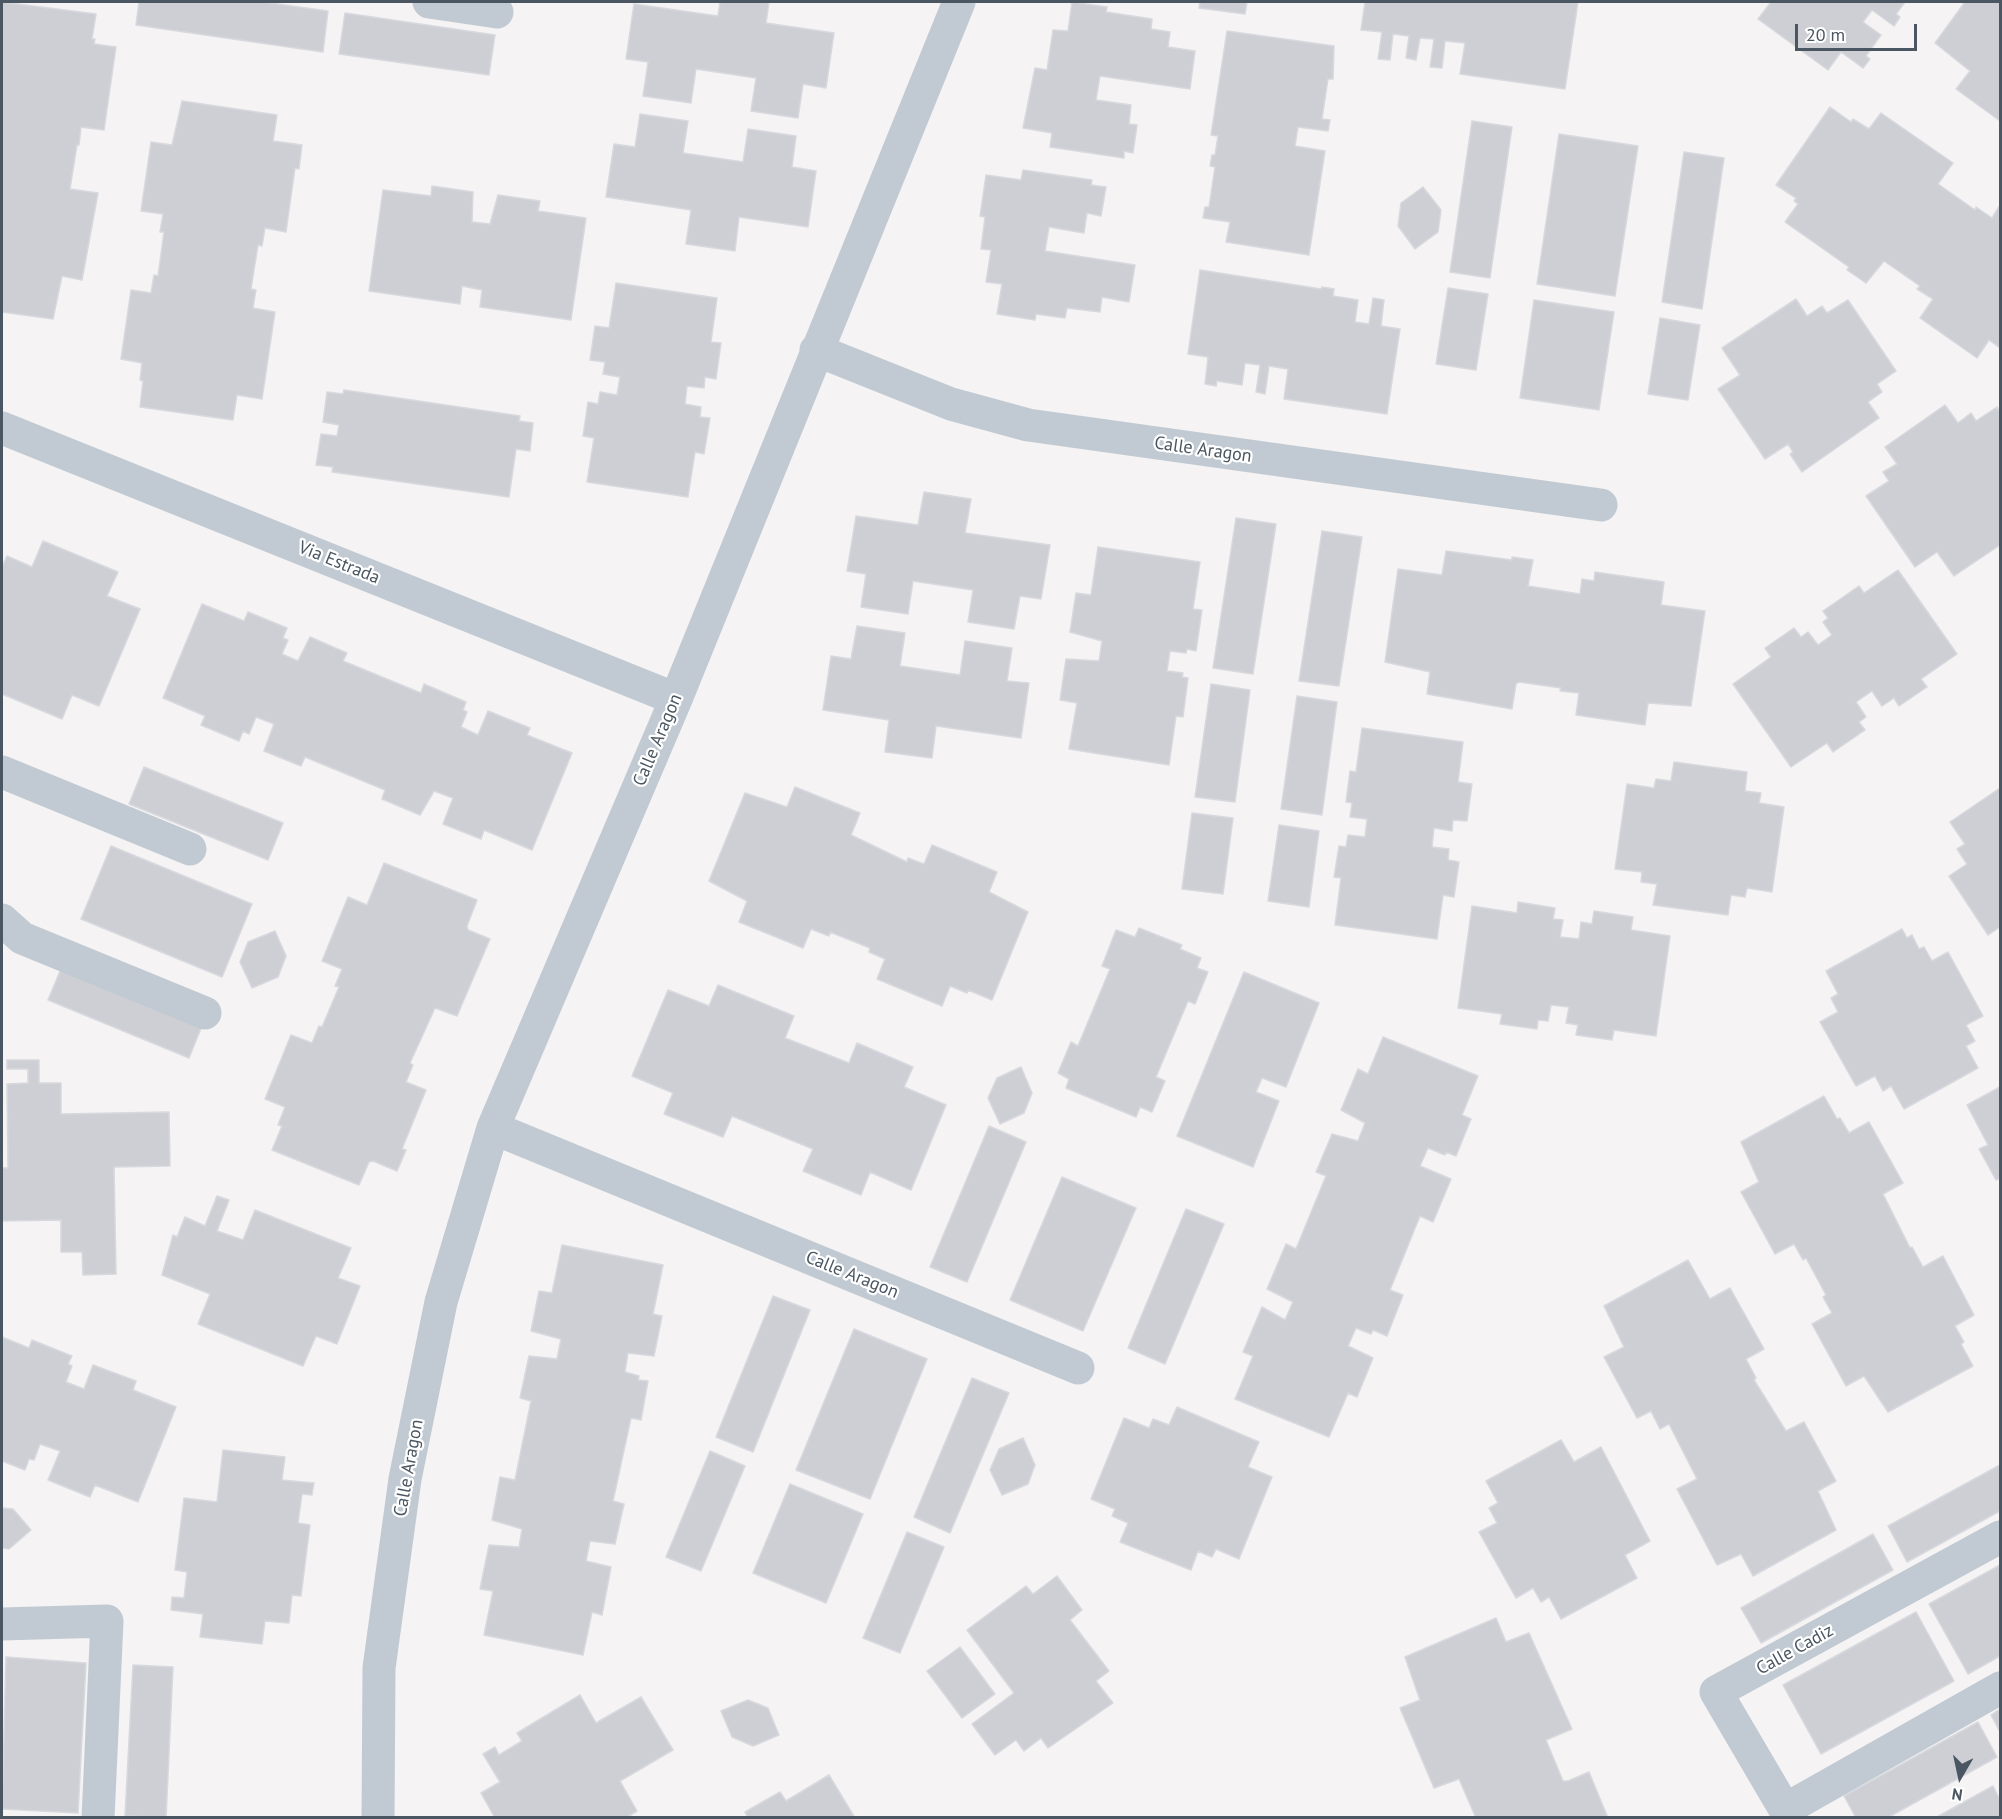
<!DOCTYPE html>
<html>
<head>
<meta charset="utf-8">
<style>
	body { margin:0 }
	#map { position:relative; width:2002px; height:1819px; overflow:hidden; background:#f5f3f3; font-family:"PT Sans",sans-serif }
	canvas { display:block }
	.frame { position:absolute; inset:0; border:3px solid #4a5661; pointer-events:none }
	.north { position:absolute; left:1930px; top:1747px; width:60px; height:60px; -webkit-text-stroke:4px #fff; paint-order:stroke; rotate:189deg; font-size:16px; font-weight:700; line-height:24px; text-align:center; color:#4a5661 }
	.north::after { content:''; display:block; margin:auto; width:21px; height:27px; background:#4a5661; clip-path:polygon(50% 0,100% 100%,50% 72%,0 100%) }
	.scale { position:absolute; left:1795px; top:24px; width:122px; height:27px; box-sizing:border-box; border:3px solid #4a5661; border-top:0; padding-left:8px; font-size:18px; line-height:21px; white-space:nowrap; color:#4a5661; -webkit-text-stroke:4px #fff; paint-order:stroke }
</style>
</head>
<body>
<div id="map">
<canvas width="2002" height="1819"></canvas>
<div class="frame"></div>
<div class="north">N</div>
<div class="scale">20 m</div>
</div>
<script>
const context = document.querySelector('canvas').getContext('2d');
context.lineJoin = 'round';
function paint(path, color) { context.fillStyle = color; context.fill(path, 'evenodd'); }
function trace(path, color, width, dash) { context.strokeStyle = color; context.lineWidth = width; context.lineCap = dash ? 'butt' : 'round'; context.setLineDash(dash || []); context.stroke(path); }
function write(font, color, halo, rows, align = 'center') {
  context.font = font + ' "PT Sans",sans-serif'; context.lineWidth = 4.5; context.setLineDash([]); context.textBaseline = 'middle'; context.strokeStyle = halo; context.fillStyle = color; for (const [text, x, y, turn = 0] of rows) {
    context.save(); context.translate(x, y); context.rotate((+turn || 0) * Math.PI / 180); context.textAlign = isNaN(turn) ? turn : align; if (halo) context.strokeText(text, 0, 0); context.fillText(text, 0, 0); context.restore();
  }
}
const building = new Path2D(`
	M2,2L96,14L92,39H95L94,44L116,47L104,130L81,127L79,145H77L70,189L98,193L82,280L62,276L53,319L2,312Z
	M139,2H263L328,11L323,52L136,25Z
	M720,2H769L766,23L834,33L826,88L803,84L798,118L751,111L756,78L696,69L691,103L643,96L648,62L626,59L634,4L718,16Z
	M1072,2L1107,7L1106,12L1152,19L1151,29L1170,32L1168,47L1195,51L1190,89L1100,76L1096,100L1131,105L1129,124L1137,125L1133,153L1124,151V158L1050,147L1052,133L1023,128L1035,68L1047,70L1053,30L1068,31Z
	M1200,2H1247L1245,14L1199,8Z
	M1365,2H1578L1565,89L1460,74L1465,43L1445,41L1442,68L1430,67L1434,39L1420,38L1416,60L1406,58L1409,36L1393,34L1390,60L1378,59L1382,32L1361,30Z
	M1771,2H1905L1896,14L1900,17L1894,26L1872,10L1863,22L1881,35L1866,56L1870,59L1863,68L1841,52L1828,70L1758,19Z
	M1965,2H2000V121L1956,89L1970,71L1935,43Z
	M345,13L495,35L489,75L339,54Z
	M1227,31L1334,46L1333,79H1328L1322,119L1330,120L1328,131L1298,127L1295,146L1325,151L1309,255L1226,242L1230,222L1203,218L1205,207H1209L1215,167L1210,166L1212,155H1215L1218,136L1211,135Z
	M182,101L277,115L273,141L302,145L299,169L295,168L286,232L265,228L262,246L258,245L251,289L256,290L253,308L275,312L262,399L237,395L233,420L140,407L143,381L140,380L142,363L121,359L131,290L151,293L154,275L158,276L164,232H160L163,214L141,211L151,142L172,145Z
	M1830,107L1851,122L1853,119L1869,129L1881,113L1953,163L1938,184L1975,210L1976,207L1992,218L2000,205V348L1989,340L1977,358L1920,318L1933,299L1917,289L1920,286L1884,261L1866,283L1847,270L1849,267L1785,222L1798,204L1794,201L1796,198L1776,185Z
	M640,114L688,121L683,153L743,162L748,129L796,136L792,167L816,171L808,227L739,217L735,251L686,244L691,210L606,197L614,144L635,147Z
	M1472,121L1512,127L1490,278L1450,272Z
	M1559,134L1638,146L1615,296L1537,284Z
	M1684,152L1724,158L1702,309L1662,302Z
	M1023,170L1092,180L1091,185L1106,187L1101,216L1087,213L1084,233L1049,227L1045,251L1135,265L1129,302L1102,297L1100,312L1067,308L1065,318L1036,314L1035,320L997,314L1002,284L986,282L991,250L981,249L985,217L980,216L986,175L1021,180Z
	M432,186L473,192L472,222L490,224L498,195L540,201L538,211L586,218L571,320L480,307L482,290L462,286L460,304L369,291L383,190L431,196Z
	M1423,187L1441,210L1438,232L1415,249L1398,226L1401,203Z
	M1200,270L1321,289L1322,287L1334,289L1333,296L1358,300L1355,322L1369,324L1373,298L1384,300L1381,326L1400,329L1387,414L1284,399L1288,369L1269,366L1265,394L1256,392L1260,365L1245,363L1242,385L1217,381L1216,386L1205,384L1208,357L1188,354Z
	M616,283L717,298L711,342L721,343L716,379L705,377L704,388L687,386L685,404L701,407L700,417L710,418L704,454L695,452L688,497L587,482L594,438L583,436L588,402L598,404L600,392L617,395L620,377L603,374L605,362L590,360L595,326L609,328Z
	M1448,288L1488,294L1476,370L1436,364Z
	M1796,299L1807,316L1822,306L1827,313L1848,300L1896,371L1877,384L1882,392L1868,402L1879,418L1802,472L1790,454L1793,452L1788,444L1765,459L1718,389L1740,375L1722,348Z
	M1534,300L1614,312L1599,410L1520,398Z
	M1660,318L1700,325L1688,400L1648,394Z
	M344,390L520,416L519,421L533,423L530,451L516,449L509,497L332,472L333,467L316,465L321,434L337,436L339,425L323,422L327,392L343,394Z
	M1945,405L1958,423L1971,413L1976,421L1997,407L2000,412V545L1954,576L1937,552L1915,567L1866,496L1889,481L1883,472L1897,464L1885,447Z
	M924,492L971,499L965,533L1050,545L1041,599L1020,596L1014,629L968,622L973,590L913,581L908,614L861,607L866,574L847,571L856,516L918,525Z
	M1236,518L1276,524L1253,674L1213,668Z
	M1322,531L1362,537L1339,686L1299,681Z
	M43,541L118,572L107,596L140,609L99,706L72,695L62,719L2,694V567L7,556L32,567Z
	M1098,547L1200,562L1193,609L1202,610L1196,651L1187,649L1186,653L1170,651L1167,671L1183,673L1182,677L1188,678L1183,717L1176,716L1169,765L1069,749L1077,703L1060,700L1066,659L1099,661L1102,641L1070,632L1076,593L1091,595Z
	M1446,551L1512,560V557L1533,560L1528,586L1580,594L1582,579L1594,581L1595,572L1664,582L1661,605L1705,611L1691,706L1648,703L1645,725L1576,715L1579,693L1560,691L1561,688L1519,682L1516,684L1512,709L1427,694L1430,672L1385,662L1398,569L1442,575Z
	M1898,570L1957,654L1921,679L1927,687L1899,706L1894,698L1882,706L1872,691L1856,702L1866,717L1859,722L1865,730L1833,752L1827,743L1791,767L1733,684L1771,657L1765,648L1794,628L1801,637L1808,632L1818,645L1832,635L1823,622L1828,618L1823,611L1859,586L1864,593Z
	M202,604L244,621L248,612L287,628L283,638L288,640L282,654L298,661L310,637L347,653L343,661L421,693L424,684L466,702L463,710L467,712L461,727L478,735L488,711L530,728L527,735L572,753L532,850L484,830L481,839L443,824L453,798L434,791L420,815L382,799L385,790L305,757L301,766L264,751L274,724L256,717L249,734L243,731L239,741L201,725L205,716L163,698Z
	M857,626L905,633L900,666L960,675L965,641L1012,648L1007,681L1029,683L1021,738L936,726L932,758L885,752L889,720L823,710L831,656L851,659Z
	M1211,684L1250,690L1235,802L1195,797Z
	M1297,696L1337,702L1322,815L1281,809Z
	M1362,728L1463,742L1458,782L1472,784L1467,821L1453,820L1452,831L1434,828L1432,847L1449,849L1448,860L1459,862L1454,897L1443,895L1437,939L1335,925L1341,878L1334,877L1339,846L1346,847L1348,835L1365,837L1367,819L1350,817L1352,803L1346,802L1350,771L1356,772Z
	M1674,762L1747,772L1745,791L1761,793L1759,803L1784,807L1772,892L1747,888L1745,897L1731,895L1728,915L1653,905L1657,884L1641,882L1642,872L1615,869L1627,784L1654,788L1656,779L1671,781Z
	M144,767L283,823L268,860L129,804Z
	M795,787L860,813L851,835L907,862L908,858L924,864L932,845L997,872L989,892L1028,912L992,1000L968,990L967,993L950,986L942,1006L877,979L885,959L869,952L870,948L830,932L829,936L811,929L803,948L739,922L747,901L709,881L745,793L787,807Z
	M2000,788V927L1988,935L1949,876L1967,864L1957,849L1965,844L1950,822Z
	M1192,813L1233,818L1223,894L1182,889Z
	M1279,825L1319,831L1309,907L1268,901Z
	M111,846L252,904L222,977L81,919Z
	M384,863L477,900L467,926L468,930L490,939L457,1016L435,1008L410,1063L413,1065L406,1082L426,1090L402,1149L406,1150L397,1171L373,1161L369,1162L359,1185L272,1150L282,1126L278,1125L285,1107L265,1099L291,1035L312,1043L319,1026L322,1027L339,987L335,986L342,969L322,961L348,897L367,905Z
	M1518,902L1555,908L1553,919L1563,920L1560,937L1579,939L1581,922L1592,924L1594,911L1633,917L1631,930L1670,936L1656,1036L1614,1030L1612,1040L1576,1035L1578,1025L1566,1023L1569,1007L1551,1005L1548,1021L1538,1020L1537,1029L1500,1024L1502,1014L1458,1008L1472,906L1517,913Z
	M1139,928L1182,945L1180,949L1201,958L1197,968L1208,972L1195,1004L1188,1001L1156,1077L1165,1081L1152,1112L1140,1107L1136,1117L1066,1088L1069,1079L1058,1073L1071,1042L1078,1046L1110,969L1102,966L1116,930L1135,937Z
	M1902,929L1907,938L1912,935L1919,949L1924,947L1932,961L1948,952L1983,1016L1966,1025L1975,1041L1966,1046L1978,1068L1904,1109L1891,1086L1883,1091L1875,1076L1856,1086L1820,1022L1838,1012L1831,998L1838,994L1826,971Z
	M275,931L286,956L278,977L252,988L240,962L248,942Z
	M63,964L204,1021L189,1058L48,1000Z
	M1244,972L1319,1003L1286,1087L1262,1078L1256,1092L1279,1101L1253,1167L1177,1136Z
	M718,985L794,1016L785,1038L849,1063L857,1043L913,1067L904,1087L946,1105L911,1190L870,1172L861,1195L803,1171L813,1149L732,1116L723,1137L664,1114L673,1093L632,1076L668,990L709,1006Z
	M1383,1037L1478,1076L1462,1115L1471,1119L1456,1156L1446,1152L1445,1155L1428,1148L1420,1166L1451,1179L1433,1222L1420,1216L1390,1290L1403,1295L1387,1336L1373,1330L1371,1334L1356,1328L1348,1346L1373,1358L1357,1397L1348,1393L1329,1437L1235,1399L1253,1356L1243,1352L1262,1307L1285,1320L1293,1302L1267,1289L1286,1244L1296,1249L1326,1176L1316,1172L1332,1134L1358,1141L1365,1123L1341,1110L1358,1069L1368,1074Z
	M7,1060H39V1083H61V1114L169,1112L170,1166L114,1167L116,1274L83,1275L82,1252H61V1220L2,1221V1168H8L7,1084L28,1083V1069H7Z
	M1021,1067L1032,1093L1024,1113L1000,1124L988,1098L997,1078Z
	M2000,1087V1178L1996,1180L1979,1149L1988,1145L1967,1105Z
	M1824,1096L1837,1119L1840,1118L1849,1133L1869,1122L1903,1183L1883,1194L1910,1248L1912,1247L1923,1267L1943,1256L1974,1315L1955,1326L1964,1342L1961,1344L1973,1366L1888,1412L1864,1376L1846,1386L1812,1324L1832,1313L1823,1297L1826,1295L1806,1258L1803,1260L1794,1244L1775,1254L1741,1192L1759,1182L1741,1142Z
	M989,1126L1026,1142L967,1282L930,1267Z
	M1062,1177L1136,1208L1083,1331L1010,1300Z
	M217,1196L229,1200L217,1231L243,1240L255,1210L351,1248L338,1278L360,1286L337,1344L316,1336L303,1366L198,1324L210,1294L162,1275L173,1235L177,1237L185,1217L205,1226Z
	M1186,1209L1224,1224L1165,1364L1128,1348Z
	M562,1245L663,1265L653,1314L662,1316L654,1356L628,1353L625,1372L639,1376L638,1380L648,1381L641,1420L631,1418L613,1501L624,1504L615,1544L590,1541L586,1561L611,1567L602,1615L592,1612L583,1655L484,1635L493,1591L480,1589L489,1545L519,1547L522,1529L492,1520L500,1477L515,1480L531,1401L520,1398L529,1356L557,1359L561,1339L531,1331L539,1291L552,1293Z
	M1688,1260L1710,1299L1730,1288L1764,1349L1746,1359L1756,1378L1754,1380L1786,1431L1804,1422L1836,1481L1818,1491L1836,1530L1753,1576L1741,1554L1717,1565L1677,1489L1697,1479L1669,1424L1660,1429L1651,1411L1637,1418L1604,1357L1624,1347L1604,1306Z
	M773,1296L810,1310L753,1452L716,1437Z
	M854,1329L927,1359L870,1499L796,1470Z
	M2,1337L29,1348L32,1340L72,1356L68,1364L72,1366L66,1382L84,1389L93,1365L136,1381L133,1390L176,1407L138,1502L95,1485L90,1497L48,1480L60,1451L40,1444L34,1460L29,1459L25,1470L2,1461Z
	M972,1378L1009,1393L950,1533L914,1517Z
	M1177,1407L1259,1442L1248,1467L1272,1477L1239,1559L1216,1549L1212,1557L1198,1551L1191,1570L1120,1542L1128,1523L1112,1516L1115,1509L1091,1499L1124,1418L1149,1428L1153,1419L1169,1425Z
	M1023,1438L1035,1465L1028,1484L1002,1495L990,1470L999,1449Z
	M1561,1440L1574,1462L1601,1447L1650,1541L1625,1555L1637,1578L1561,1619L1549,1597L1541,1602L1533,1588L1516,1598L1479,1532L1497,1523L1489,1508L1498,1503L1486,1481Z
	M223,1450L285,1457L282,1480L314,1483L312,1495L302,1494L298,1523L310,1525L301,1596L292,1595L289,1623L265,1621L262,1644L200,1637L203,1614L171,1610L172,1597L184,1598L187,1572L175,1570L184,1498L217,1502Z
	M710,1451L745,1466L701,1571L666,1557Z
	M2000,1465V1511L1907,1562L1888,1526Z
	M790,1484L863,1514L826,1603L753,1573Z
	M2,1508L13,1509L31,1530L9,1549L2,1548Z
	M907,1532L944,1547L900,1653L863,1638Z
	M1873,1534L1893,1570L1761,1643L1741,1608Z
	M2000,1565V1656L1968,1674L1929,1604Z
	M1057,1576L1082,1610L1070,1620L1109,1671L1096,1681L1113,1703L1048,1748L1041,1738L1024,1751L1016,1740L995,1755L972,1724L1014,1693L967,1630L1026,1586L1033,1594Z
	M1916,1612L1954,1681L1821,1754L1783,1685Z
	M1496,1618L1506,1642L1529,1633L1572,1729L1546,1740L1563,1781H1568L1589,1772L1608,1818H1476L1459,1779L1434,1788L1400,1708L1420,1700L1405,1657Z
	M960,1647L995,1694L962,1718L927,1671Z
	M6,1657L86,1663L78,1813L2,1809Z
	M133,1665L173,1667L166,1818L125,1816Z
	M580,1695L596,1723L641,1697L673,1750L620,1781L637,1811L626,1818H495L481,1793L500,1782L483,1754L495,1747L499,1755L522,1741L517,1733Z
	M748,1700L768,1708L779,1735L753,1746L732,1737L721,1711Z
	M2000,1709V1732L1991,1715Z
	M1978,1722L1997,1757L1887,1818H1856L1844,1796Z
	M829,1775L855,1818H748L745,1812L780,1792L786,1801Z
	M1993,1786L2000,1800V1818H1935Z`);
paint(building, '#cdcfd5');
trace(building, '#d7d9de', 1.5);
trace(new Path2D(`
	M429,2L497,12
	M816,350L951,404L1028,425L1601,505
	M2,428L676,699
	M2,772L190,849
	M2,920L22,938L205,1013
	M493,1128L1078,1368
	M2,1624L107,1621L98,1818
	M1786,1809L2000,1688
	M378,1818L379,1668L405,1479L441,1302L493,1128L676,699L959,2
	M1790,1818L1716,1692L2000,1537`), '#c1cad2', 33);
write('18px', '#4a5661', '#fff', [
	["Calle Aragon",1203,450,8],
	["Via Estrada",339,563,22],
	["Calle Aragon",658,740,-67],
	["Calle Aragon",852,1275,22],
	["Calle Aragon",409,1468,-80],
	["Calle Cadiz",1795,1650,-29]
]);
</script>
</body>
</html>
